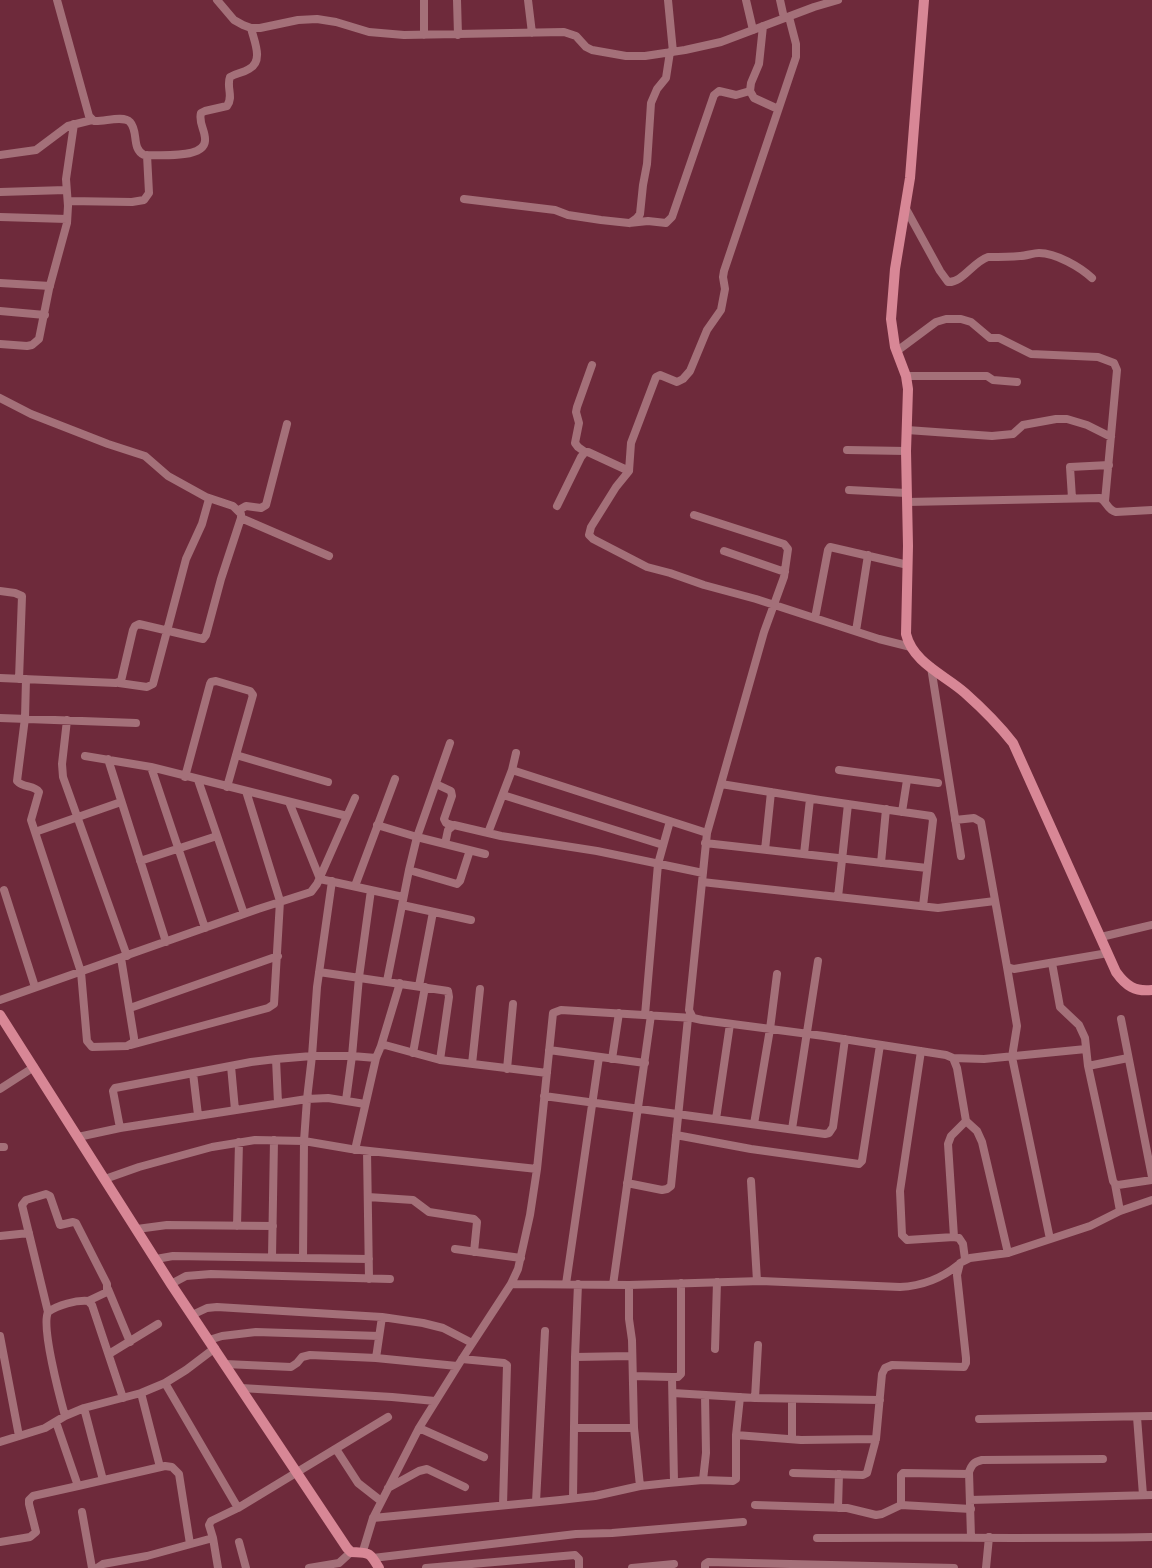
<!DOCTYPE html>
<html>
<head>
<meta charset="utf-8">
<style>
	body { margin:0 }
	canvas { display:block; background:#6e2a3b }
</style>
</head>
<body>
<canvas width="1152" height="1568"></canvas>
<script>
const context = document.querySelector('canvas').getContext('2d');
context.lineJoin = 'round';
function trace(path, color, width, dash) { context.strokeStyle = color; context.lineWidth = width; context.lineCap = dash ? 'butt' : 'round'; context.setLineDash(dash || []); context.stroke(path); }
trace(new Path2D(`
	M57,0L89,116L94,121C104,122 123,115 130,122C139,132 131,148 144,155C157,155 204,159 205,141C206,131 198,123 201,113L205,111L227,106C234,97 226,87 230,77C236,73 243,73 249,69C264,61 254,41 251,28
	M217,0L234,20L243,25L251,28H260L298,20L317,19L336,22L369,32L404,35L564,32L576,36L586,47L592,50L626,56H645L685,50L721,42L814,7L838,0
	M457,0L458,35
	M528,0L532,33
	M668,0L673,52
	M746,0L753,30
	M780,0L784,18
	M789,17L796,44V57L724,271L723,277L725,289L721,310L707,330L690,371L683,379L677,382L660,375L656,377L631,443L629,471L616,487L591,527L589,535L593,539L647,567L670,573L704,585L756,599L879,639L911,647
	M763,26L759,64L751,83L750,91L754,98L778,109
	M424,35V0
	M0,155L36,150L68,126L92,120
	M0,192L66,190
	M464,199L555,210L568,215L601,220L629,223L648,221L666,223L672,217L714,95L719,91L736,95L750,91
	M68,201L132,202L144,200L149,193L147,155
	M906,209L940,271L948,282C962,283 973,262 988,257C999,257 1009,257 1020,256C1026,256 1033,253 1039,253C1056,253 1080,267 1092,278
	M0,217L67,219
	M630,223L637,218L640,214L643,185L647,164L651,103L657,89L666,78L670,52
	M0,283L50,286
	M0,311L45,315
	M0,344L27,346L32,345L39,339L49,289L67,223L68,206L66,179L74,124
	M897,351L936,322L946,319H961L971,322L990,338H999L1031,354L1098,357L1114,363L1117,370L1105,501
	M906,376H987L993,380L1017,382
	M0,398L31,414L108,444L145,456L168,476L206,497L233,506L241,514V518L221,579L206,635L203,639L139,624L135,626L133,630L121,681L116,683L0,678
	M907,430L992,436L1013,434L1023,425L1056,419H1067L1087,425L1111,437
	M847,450L906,451
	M585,452L578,447L575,443L579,423L576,412L577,407L592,365
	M849,490L906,493
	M1072,498L1070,467L1109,465
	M907,502L1100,498C1107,501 1107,510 1116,512L1152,510
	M557,506L581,457L585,452H588L629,471
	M239,510L246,506L261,508L266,505L287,424
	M694,515L784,544L788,549L784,577L764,632L707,833L689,1010L693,1018L702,1020L824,1036L946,1055L953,1058L957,1068L966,1121L977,1131L982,1142L1008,1253
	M241,518L329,556
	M724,551L785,572
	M0,591L15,593L22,596L19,679
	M815,618L828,550L830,547L908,565
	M856,631L868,555
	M931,667L961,856
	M26,679L25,718L17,781C23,788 34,785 39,792L31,820L81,972L87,1041L92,1047L127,1046L134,1042V1038L121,958
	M119,683L147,687L153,684L186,559L202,524L209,499
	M0,718L136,723
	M67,720L62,764L63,777L127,956
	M236,755L328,782
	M85,756L151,767L347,816
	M108,759L166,942
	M151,767L205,928
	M512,770L707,833
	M839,770L938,783
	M185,777L210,684L211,682L216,681L250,691L253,695L227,787
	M198,780L244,914
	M436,784L451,791L452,796L444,819L446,823L452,825
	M721,784L820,800L931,816L933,820L923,906
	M503,795L663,845
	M289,802L320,879L403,897
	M902,812L907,780
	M955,820L974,818L981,822L1007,967L1014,969L1108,953
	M377,825L417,837L450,743
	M35,832L121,802
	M488,833L512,770L516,753
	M705,843L927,868
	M445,844L448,830L454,825L501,836L597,851L703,873
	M765,850L771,792
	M804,854L810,799
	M140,861L217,836
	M881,863L886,809
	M409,870L457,884L460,881L470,850
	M702,882L938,908L995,901
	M355,886L395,779
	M4,890L35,987
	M838,897L848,804
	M402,905L471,920
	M1101,937L1152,925
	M1052,963L1060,1007L1079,1025L1085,1038L1088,1066L1113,1181L1115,1184L1118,1185L1152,1180
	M1007,967L1017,1026L1012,1057L1050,1239
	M319,972L448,991L449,997L440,1060
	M387,981L409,870L417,837L485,854
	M419,986L433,912
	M0,1000L258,909L311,892L317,884L355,798
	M130,1008L278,956
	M645,1015L658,864L670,821
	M1121,1019L1152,1177
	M131,1045L268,1008L274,1004L280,901L246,791
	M381,1046L400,983
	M549,1050L645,1063
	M921,1051L900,1191L902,1235L907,1240L954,1237L959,1238L963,1244L965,1259
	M413,1053L425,987
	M953,1058L984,1059L1086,1049
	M276,1059L278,1103
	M612,1059L619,1013
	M472,1064L480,989
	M231,1066L235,1110
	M1088,1066L1128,1058
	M507,1069L513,1004
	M193,1073L198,1115
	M0,1089L34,1067
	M544,1096L825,1134L829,1133L833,1127L845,1039
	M346,1100L352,1056L359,977L371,890
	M716,1119L730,1024
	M754,1124L770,1029L777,974
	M120,1128L113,1091L115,1088L251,1062L276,1059L312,1056H352L376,1058L381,1046L385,1045L440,1060L547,1073
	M792,1129L818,961
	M676,1135L751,1149L859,1164L862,1161L880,1045
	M78,1137L120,1128L307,1099L328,1098L365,1104
	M0,1147H4
	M355,1150L376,1058
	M367,1151L369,1279
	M105,1179L139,1167L212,1147L255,1140L304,1141L351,1149L537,1169
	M751,1181L757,1281
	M627,1183L662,1190L667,1189L671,1186L688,1018
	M1115,1184L1120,1211
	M368,1197L413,1200L429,1212L474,1219L477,1222L474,1252
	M237,1226L239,1142
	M137,1229L167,1225L273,1226
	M0,1236L29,1233
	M954,1237L948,1144L951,1136L966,1121
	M455,1249L521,1258
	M272,1257L274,1140
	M303,1258L304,1141L307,1099L312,1056L317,987L332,881
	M156,1259L173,1256L369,1259
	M171,1284L186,1276L211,1274L390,1279
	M511,1284L629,1285L761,1281L900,1287C921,1286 942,1278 958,1265
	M566,1284L599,1057
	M613,1285L651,1015
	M629,1285V1319L632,1340L634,1428L640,1486
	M108,1289L130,1342
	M48,1312L22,1205L26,1200L46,1194L50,1196L60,1225L73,1222L76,1223L107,1284V1292L88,1301
	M192,1315L207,1308L217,1307L382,1317L423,1323L443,1328L472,1343
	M0,1336L19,1436
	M209,1340L222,1336L256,1332L379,1336
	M715,1349L717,1282
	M109,1354L158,1324
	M575,1357L631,1356
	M376,1358L382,1317
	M462,1359L504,1363L507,1365L503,1505
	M225,1364L291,1367L297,1363L302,1357L310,1355L376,1358L457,1366
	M633,1376L672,1377H678L681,1374V1283
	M672,1377L674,1482
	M165,1383L238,1508
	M241,1388L392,1397L435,1401
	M141,1393L160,1467
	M673,1393L755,1398L880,1400
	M755,1398L758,1345
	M84,1408L103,1480
	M65,1416C60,1398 41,1327 48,1312C58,1305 76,1300 88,1301L92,1305L123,1398
	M1137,1417L1143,1495
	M979,1419L1152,1416
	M419,1428L484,1457
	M574,1428H634
	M736,1435L801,1440L876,1439
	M792,1439V1399
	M0,1442L45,1428L65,1416L84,1408L141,1393L165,1383L186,1370L215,1348
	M336,1449L358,1483L381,1501
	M793,1473L863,1475L867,1473L876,1439L882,1374L885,1368L892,1365L964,1367L966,1363V1358L957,1275L960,1263L970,1258L1008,1253L1090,1226L1120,1211L1152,1200
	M703,1480L706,1453L705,1395
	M78,1486L165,1466L172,1467L179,1474L190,1544
	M388,1488L419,1471L427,1469L465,1487
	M573,1498L575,1357L578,1284
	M970,1500L1152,1495
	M536,1502L545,1331
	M755,1505L847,1508L876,1515L882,1514L901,1505L971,1509
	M901,1505V1475L903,1473L969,1474
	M838,1508L839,1474
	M82,1512L92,1568
	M373,1518L560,1500L595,1496L640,1486L668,1483L703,1480L733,1481L736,1479V1435L740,1397
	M971,1537L969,1472C972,1464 974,1462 982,1460L1103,1459
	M213,1538L218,1568
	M817,1538C929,1537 1040,1539 1152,1537
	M0,1542L30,1537L36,1532L29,1504V1500L33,1496L78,1486L56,1422
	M239,1542L246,1568
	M363,1551L373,1518L419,1428L462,1359L511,1284L518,1269L530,1215L537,1169L553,1013L561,1010L693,1018
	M373,1558L576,1534L612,1533L743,1522
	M97,1568L103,1564L147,1556L213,1538L209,1525L211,1521L238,1508L388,1417
	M309,1568L339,1563L351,1552
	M426,1568L575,1555L579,1559V1568
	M632,1568L674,1564
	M705,1568V1564L708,1562L954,1568
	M986,1568L989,1537`), '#a47079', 8);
trace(new Path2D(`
	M924,0L910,178L895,269L891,319L895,347L906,376L908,389L906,451L908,546L906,634C913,663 945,675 965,693C983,709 999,725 1013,743L1116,972C1126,986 1135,992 1152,990
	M0,1015L171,1284L347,1548L351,1552C369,1553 369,1551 379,1568`), '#d88796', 10);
</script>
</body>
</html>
